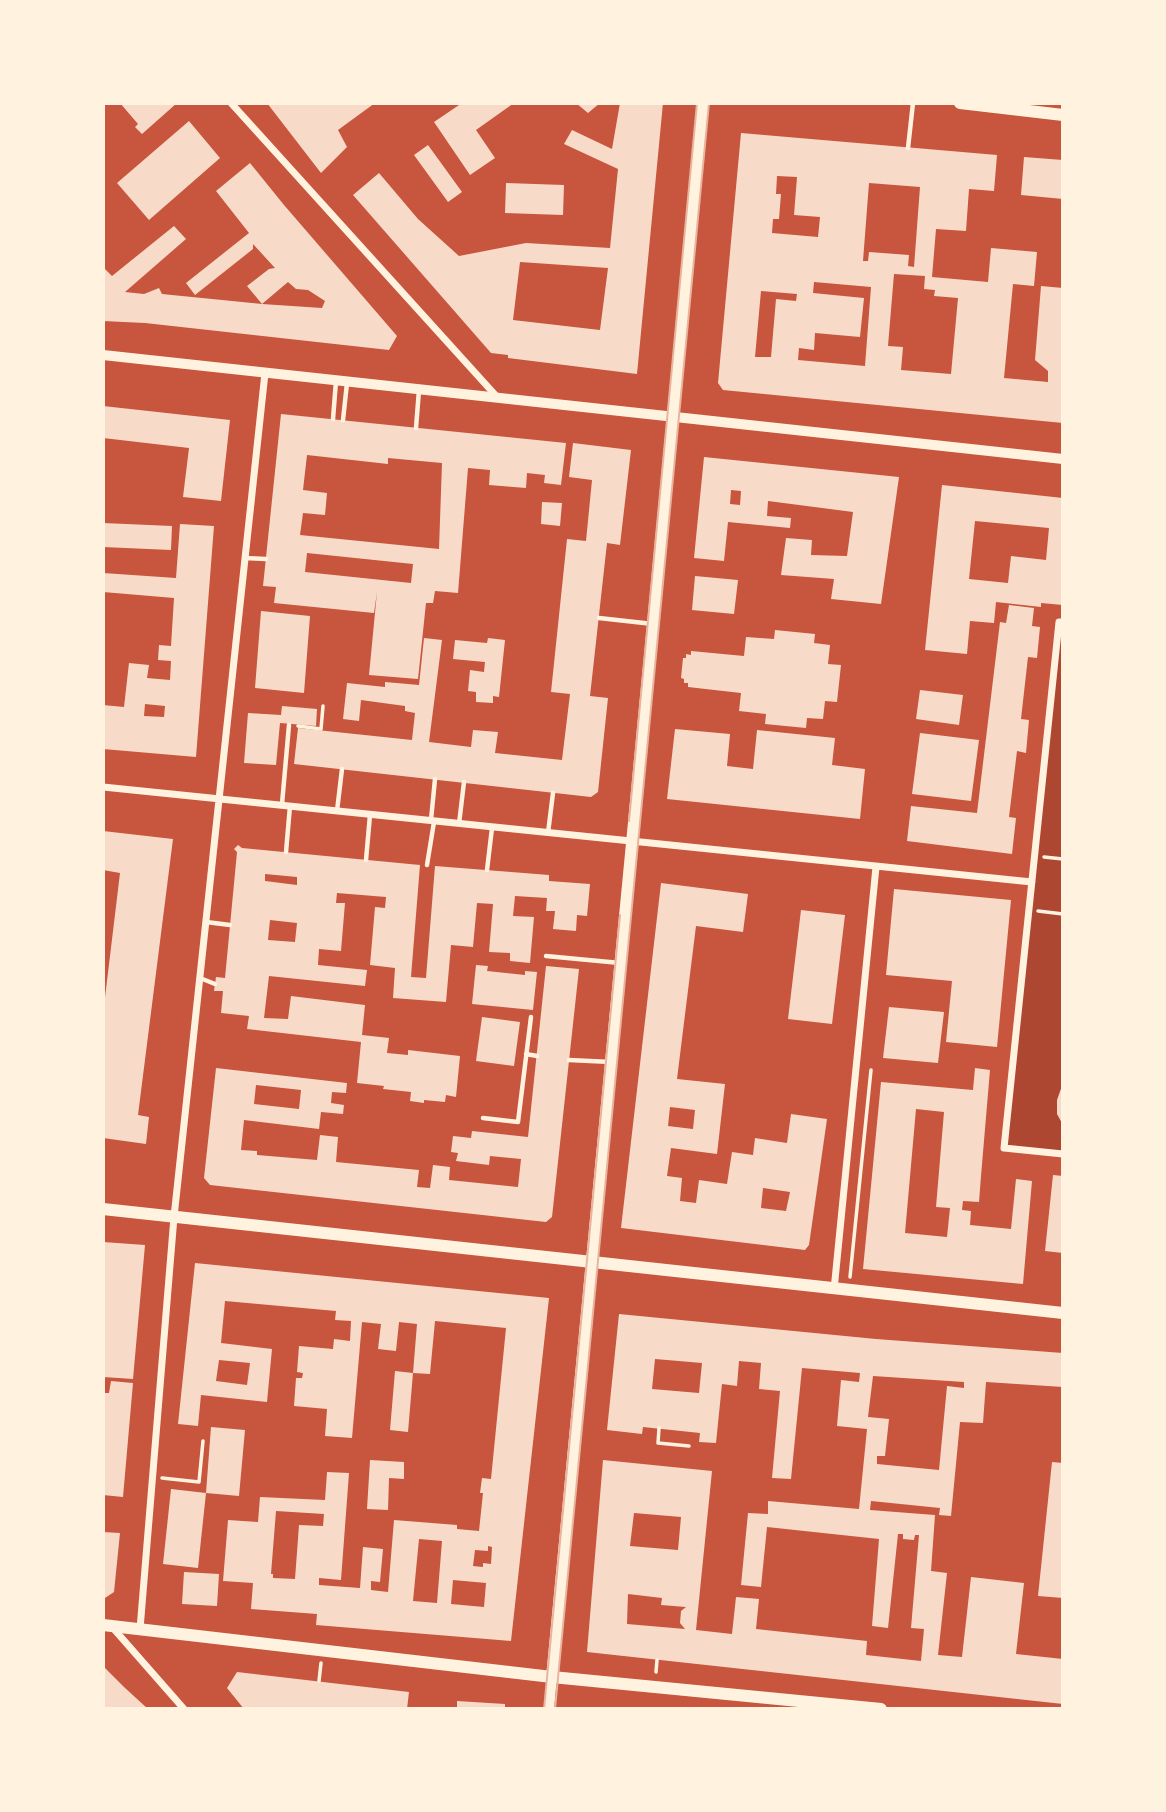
<!DOCTYPE html>
<html>
<head>
<meta charset="utf-8">
<style>
	body { margin:0 }
	#map { position:relative; width:1166px; height:1812px; overflow:hidden; background:#c8553d; font-family:"Libre Baskerville",serif }
	canvas { display:block }
	.frame { position:absolute; inset:0; border:105px solid #fff3e0; pointer-events:none }
</style>
</head>
<body>
<div id="map">
<canvas width="1166" height="1812"></canvas>
<div class="frame"></div>
</div>
<script>
const context = document.querySelector('canvas').getContext('2d');
context.lineJoin = 'round';
function paint(path, color) { context.fillStyle = color; context.fill(path, 'evenodd'); }
function trace(path, color, width, dash) { context.strokeStyle = color; context.lineWidth = width; context.lineCap = dash ? 'butt' : 'round'; context.setLineDash(dash || []); context.stroke(path); }
paint(new Path2D(`
	M1059,622H1063V1154L1004,1148Z`), '#ae4732');
paint(new Path2D(`
	M120,103H177L142,134L135,127L138,124Z
	M267,103L304,105L375,103L338,130L347,147L321,173Z
	M462,103H514L476,130L495,158L470,175L434,122Z
	M576,103H600L588,113Z
	M620,103H663L637,374L508,358V355L491,353L353,195L379,173L418,219L459,256L526,243L610,248L618,169L564,144L572,130L612,149ZM520,262L608,268L600,330L513,320Z
	M189,121L220,158L149,220L117,183Z
	M741,133L997,155L994,191L969,189L966,231L936,229L932,277L988,282L991,248L1037,252L1034,286L1013,284L1004,378L1048,382V371L1035,360L1041,286L1063,288V423L723,390L718,383ZM777,176L797,177L794,215L820,217L818,237L772,233L773,219H779L781,194H776ZM869,183L920,187L914,267L908,266L909,255L869,252L868,261H863ZM894,274L925,276L924,289L935,290L934,296L958,298L951,374L901,370L903,347L888,346ZM814,282L871,287L865,366L798,360L799,348L814,350L815,333L860,337L864,298L813,293ZM761,291L797,294L796,301L776,299L771,357H755Z
	M428,145L462,192L448,202L414,155Z
	M1024,157L1063,160V199L1021,195Z
	M250,163L284,205L397,336L389,350L145,323L103,321V267L112,276L174,226L186,239L125,292L144,294L159,288L162,294L262,304L322,308L325,301L308,290L296,289L288,282L262,304L247,286L269,269L275,268L253,244V249L195,295L186,283L249,233L216,191Z
	M506,183L564,185L563,215L505,213Z
	M103,406L230,420L221,501L183,497L189,448L103,438Z
	M281,414L566,443L561,485L544,483L545,475L527,473L526,488L489,485L490,470L468,468L458,593L435,591L433,603H426L418,679L369,675L377,592L374,613L274,603L276,587L263,586ZM307,455L388,464V458L442,463L439,549L300,535L303,513L325,515L327,493L303,490ZM307,553L413,564L411,583L305,572Z
	M573,443L631,450L620,545L607,543L590,696L608,698L598,792L591,797L294,764L298,728L412,740L415,713L405,711V706L361,700L359,721L343,719L347,683L385,687V682L419,685L424,638L442,640L429,742L471,747L473,730L498,732L495,753L562,760L570,694L551,692L567,539L586,541L592,480L569,477Z
	M704,457L899,477L881,604L831,599L834,579L781,575L786,538L812,540L811,555L847,556L853,512L768,501L767,516L791,518L790,528L728,522L724,561L694,558ZM731,490L741,491L740,505L730,504Z
	M942,485L1063,498V605L1041,603V607L996,602L994,623L970,621L967,654L925,650ZM975,521L1049,528L1046,560L1011,556L1008,583L969,579Z
	M542,502L562,503L560,526L541,524Z
	M103,523L172,526L171,550L103,547Z
	M180,524L214,526L196,757L103,749V705L124,707L129,663L149,665L147,678L170,680L171,661L158,660L159,645L171,646L174,598L103,592V573L176,578ZM145,704L165,706L164,717L144,716Z
	M695,576L738,580L734,614L692,610Z
	M1009,605L1034,608L1032,626L1040,627L1037,658L1028,657L1021,719L1029,720L1026,753L1017,751L1009,817L1016,818L1012,854L907,841L911,806L977,813L1000,622L1006,623Z
	M261,611L310,616L304,693L255,688Z
	M775,630L815,634L814,643L830,645L828,664L841,665L837,702L825,701L823,719L807,718L806,728L765,724L766,714L739,711L741,693L688,687V683H684V679L681,678L683,658H686V654L691,655V651L744,656L746,637L774,639Z
	M488,638L505,640L499,697L493,696V703L476,702V692L468,691L470,670L484,672L485,662L453,659L455,640L487,643Z
	M920,690L963,695L959,725L916,719Z
	M282,706L317,709L316,726L280,723L276,765L244,763L248,713L281,715Z
	M675,729L730,734L727,766L753,769L757,730L835,738L832,765L865,769L860,819L667,799Z
	M920,733L979,740L971,801L912,794Z
	M103,831L173,839L138,1115L149,1117L146,1144L103,1138V1014L120,873L103,870Z
	M238,845L242,848L420,865L411,977L426,978L435,866L549,875V881L590,884L587,916L577,915L576,931L553,929L555,911H546L547,898L515,896L513,916L534,917L530,963L510,961V953L489,952L493,904L477,903L473,947L451,945L446,1002L393,998L395,968L370,965L375,907L385,908L386,897L337,893L336,903H345L341,951L319,949L318,965L367,970L365,986L269,976L264,1018L288,1019L291,996L365,1005L362,1035L389,1038L387,1053L408,1055V1050L460,1056L456,1097L446,1095L445,1102L424,1100V1103L410,1101L411,1092L383,1089L384,1086L357,1083L361,1042L247,1029L249,1016L221,1013L223,991H214L216,977L225,978L237,852L234,849ZM265,874L297,877V885L265,881ZM270,920L297,923L295,942L268,940Z
	M661,883L748,894L743,932L696,926L677,1079L725,1084L717,1154L671,1148L667,1176L682,1178L680,1201L696,1203L699,1180L727,1184L732,1152L753,1155L755,1138L787,1143L791,1114L827,1119L809,1245L805,1250L621,1228ZM670,1107L695,1110L693,1129L668,1126ZM763,1188L790,1192L786,1211L761,1208Z
	M894,889L1011,900L997,1047L946,1042L952,981L886,975Z
	M801,910L845,915L832,1024L788,1019Z
	M476,965L488,966L487,971L525,975V971L537,972L533,1010L472,1004Z
	M546,966L579,969L552,1217L546,1222L210,1185L204,1178L216,1068L347,1083L346,1093L332,1092L331,1103L344,1105L343,1114L321,1112L319,1129L244,1120L241,1150L257,1151V1155L317,1160L320,1135L338,1137L336,1162L419,1170L417,1187L430,1188L433,1165L450,1167L449,1180L518,1187L521,1159L490,1156L489,1165L456,1161L458,1153L451,1152L453,1136L471,1138L472,1131L528,1137ZM256,1085L301,1090L299,1109L254,1104Z
	M889,1007L944,1012L938,1063L883,1058Z
	M482,1017L520,1022L514,1066L476,1061Z
	M975,1068L990,1070L981,1176L979,1202L963,1201L962,1210L971,1211L970,1225L1011,1229L1016,1179L1032,1181L1023,1284L863,1269L881,1082L973,1090ZM916,1109L944,1112L936,1207L950,1208L947,1237L905,1233Z
	M1063,1083V1125L1057,1114V1100Z
	M1053,1175L1063,1176V1253L1045,1251Z
	M103,1242L145,1245L133,1379L103,1377Z
	M195,1263L549,1298L511,1641L316,1625L317,1614L251,1609L253,1583L223,1581L228,1520L258,1522L260,1497L325,1500L327,1472L349,1473L341,1580L319,1578V1585L360,1588L363,1547L383,1549L380,1582L371,1581V1590L388,1592L394,1520L457,1525V1529L479,1531L483,1493H480L482,1478L491,1479L506,1328L435,1321L430,1374L413,1373L417,1324L399,1322L396,1351L378,1349L381,1324L362,1322L352,1438L325,1436L327,1409L294,1406L296,1378H302L303,1373L297,1372L299,1346L333,1349L334,1339L350,1341L351,1321L335,1320L336,1311L225,1301L221,1343L272,1349L267,1402L201,1395L198,1426L178,1424ZM219,1360L250,1363L247,1385L216,1381ZM276,1511L324,1514L323,1526L299,1525L295,1579L273,1578V1574H271ZM419,1539L442,1541L437,1603L413,1601ZM488,1546L492,1547L491,1564L483,1563V1567L473,1566L475,1550L488,1551ZM453,1580L486,1583L484,1607L451,1604Z
	M619,1314L876,1339L1063,1353V1387L986,1382L983,1423L960,1422L951,1516L939,1515L940,1508L871,1501L870,1510L935,1515L931,1571L947,1573L938,1655L962,1657L971,1577L1024,1583L1016,1654L1063,1659V1704L587,1652L603,1460L712,1471L696,1630L732,1634L736,1597L759,1599L756,1629L867,1641L866,1655L921,1661L924,1629L911,1628L919,1535H915L914,1540L903,1539V1534H898L888,1628L872,1626L879,1539L767,1527L761,1587L741,1585L748,1513L768,1514V1501L859,1509L867,1429L837,1426L841,1380L859,1382L860,1373L802,1368L791,1479L772,1478L780,1391L759,1389L761,1363L739,1361L737,1386L722,1384L716,1443L699,1442L700,1433L643,1427L642,1434L607,1430ZM655,1359L702,1363L699,1393L652,1389ZM873,1376L964,1382V1388L947,1386L939,1470L877,1464V1456H885L889,1419L868,1417ZM634,1513L681,1517L678,1550L630,1546ZM628,1594L662,1598L661,1605L686,1607L681,1611L680,1623L685,1629L627,1624Z
	M395,1371L413,1373L408,1432L390,1430Z
	M111,1381L133,1383L123,1497L103,1495V1393H109Z
	M211,1427L245,1430L239,1496L206,1493Z
	M370,1460L404,1462V1479L389,1478L388,1510L367,1509Z
	M1052,1462L1063,1463V1598L1038,1596Z
	M171,1489L206,1493L198,1568L163,1564Z
	M103,1532L120,1533L114,1592L105,1598H103Z
	M184,1572L219,1574L217,1606L182,1604Z
	M103,1666L124,1687L148,1709H103Z
	M237,1672L409,1692L407,1709H244L227,1688Z
	M457,1701L505,1704V1709H457Z`), '#f7dbc8');
trace(new Path2D(`
	M298,726L321,729L323,706
	M1044,857L1063,859
	M1038,911L1063,914
	M850,1277L871,1070
	M659,1428L658,1443L689,1446
	M162,1478L199,1482L203,1441
	M656,1672L657,1660
	M319,1681L321,1663`), '#fff3e0', 3.5);
trace(new Path2D(`
	M908,148L913,103
	M333,419L336,381
	M343,420L347,383
	M416,428L419,390
	M245,558L266,559
	M599,618L653,624
	M282,804L289,725
	M337,811L342,769
	M431,820L435,779
	M459,824L464,782
	M548,833L553,793
	M286,852L290,806
	M366,860L370,815
	M427,865L434,822
	M487,870L492,828
	M206,922L230,925
	M546,956L620,963
	M200,978L215,984
	M526,1054L537,1056
	M569,1060L611,1062
	M483,1118L518,1122L531,1017`), '#fff3e0', 4.5);
trace(new Path2D(`
	M231,103L498,398
	M1063,622H1059L1004,1148L1063,1154
	M103,787L1032,882
	M834,1290L876,867
	M113,1628L184,1709
	M140,1629L174,1217L265,373`), '#fff3e0', 7);
trace(new Path2D(`
	M103,355L1063,459
	M549,1709L552,1677`), '#fff3e0', 10);
trace(new Path2D(`
	M960,103L1063,115
	M552,1677L703,103`), '#fff3e0', 12);
trace(new Path2D(`
	M103,1209L1063,1313
	M103,1625L552,1677L881,1709`), '#fff3e0', 12);
trace(new Path2D(`
	M629,821L697,103
	M544,1709L620,915
	M555,1709L709,103`), '#e9b49f', 2);
</script>
</body>
</html>
